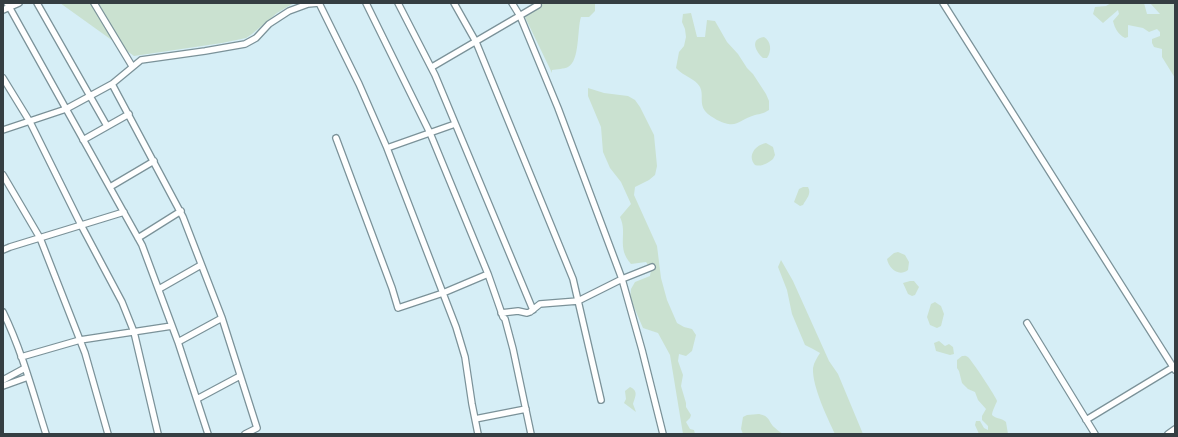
<!DOCTYPE html>
<html>
<head>
<meta charset="utf-8">
<style>
	body { margin:0 }
	#map { position:relative; width:1178px; height:437px; overflow:hidden; background:#d6eef6; font-family:"Open Sans",sans-serif }
	canvas { display:block }
	.frame { position:absolute; inset:0; border:4px solid #353e42; pointer-events:none }
</style>
</head>
<body>
<div id="map">
<canvas width="1178" height="437"></canvas>
<div class="frame"></div>
</div>
<script>
const context = document.querySelector('canvas').getContext('2d');
context.lineJoin = 'round';
function paint(path, color) { context.fillStyle = color; context.fill(path, 'evenodd'); }
function trace(path, color, width, dash) { context.strokeStyle = color; context.lineWidth = width; context.lineCap = dash ? 'butt' : 'round'; context.setLineDash(dash || []); context.stroke(path); }
paint(new Path2D(`
	M60,3H294L277,13L252,34L246,38L222,43L134,56Z
	M536,3H595V11L589,17H581C577,29 580,61 568,67C564,69 557,69 552,70V73L524,15Z
	M1111,3H1144L1147,14H1160L1150,3H1175V78L1162,57V49L1154,47L1152,43V39L1160,36V32L1157,29L1149,32L1143,28L1128,25V37L1125,38C1118,34 1115,29 1113,21L1119,14L1118,10L1103,23L1093,14L1095,7L1106,6Z
	M691,13L697,37H705L707,20L715,21L727,42L738,54L747,68L753,74L766,94L769,101V110C764,113 761,114 755,115C737,120 738,130 717,120C713,117 708,115 705,111C699,103 704,95 700,87C695,78 684,77 676,68L679,52L684,46L686,37L685,29L682,22L683,14Z
	M764,37C771,41 772,51 767,58H763C756,52 749,39 764,37Z
	M588,88L604,93L628,96L635,100L640,107L654,135L657,166L655,175L649,180L635,187L634,195L657,246L661,278L667,300L677,323L684,327L692,329L696,335L692,351L686,356L679,354L678,361L683,375L681,386L686,403V407L691,415L690,418L686,422L690,429L694,430L695,434H683L670,355L658,333L643,328L630,298L631,289L635,282L650,276L651,269L646,262L631,264C616,247 628,234 620,217L631,204L621,182L610,168L603,152L601,127L588,96Z
	M766,143L773,147L775,155L773,159C768,163 762,167 755,165C747,156 755,145 766,143Z
	M803,187H808C812,194 806,199 803,205L800,206L794,202L799,189Z
	M898,252L905,255L909,262L908,270C899,277 889,269 887,259L894,253Z
	M781,260L793,281L829,361L838,374L863,434H835C827,417 812,386 813,368C814,362 817,358 820,353L813,349L805,345L792,314L787,290L778,267Z
	M910,281H914L919,287L915,295L912,296L908,294L903,283Z
	M935,302L941,306L944,314L941,326L937,328L930,325L927,317L931,304Z
	M939,341L945,346L949,344L953,347L954,354L950,355L936,351L934,343Z
	M962,356C964,356 965,355 968,357C970,358 997,398 997,401C997,402 992,411 992,415C996,419 1002,418 1006,422L1008,434H979L975,425L976,421H980L984,428L988,430V426L982,420V416L986,409L978,400L975,392L968,389L962,383L959,371L957,368V360Z
	M630,387C639,391 635,397 633,404L636,412L624,403L626,399L625,391Z
	M759,414C770,416 768,421 774,427C777,430 780,432 783,434H743L741,429L743,417L747,415Z`), '#cae1d0');
const minor = new Path2D(`
	M7,3L142,245L178,342L208,434
	M37,3L107,126
	M94,3L132,66
	M319,3L359,84L387,148L456,327L465,357L472,404L478,434
	M366,3L430,133L488,274L503,317L505,319L513,349L531,434
	M398,3L435,75L533,310
	M454,3L476,42L573,279L601,400
	M512,3L520,16L558,108L622,279L642,350L663,434
	M943,3L1175,370
	M3,10L19,3
	M432,67L538,5
	M3,78L30,122L81,225L122,302L134,332L158,434
	M112,84L183,217L222,318L257,428L245,434
	M3,130L66,109L112,84L141,60L205,51L245,44L256,38L269,24L289,11L308,4L319,3
	M336,138L392,288L398,308L443,293L488,274
	M83,140L129,114
	M387,148L455,124
	M3,175L40,238L85,353L108,434
	M110,187L154,161
	M138,238L181,211
	M3,250L10,247L124,212
	M159,289L201,265
	M3,312C22,351 33,393 46,434
	M501,313L518,311L527,313L530,312L540,304L578,301L622,279L652,267
	M1027,323L1095,434
	M178,342L222,318
	M21,357L80,340L172,326
	M3,380L25,368
	M3,386L28,377
	M197,399L240,376
	M475,419L526,409
	M1086,420L1175,366
	M1168,434L1175,429`);
trace(minor, '#7b9299', 8);
trace(minor, '#fff', 5.5);
</script>
</body>
</html>
